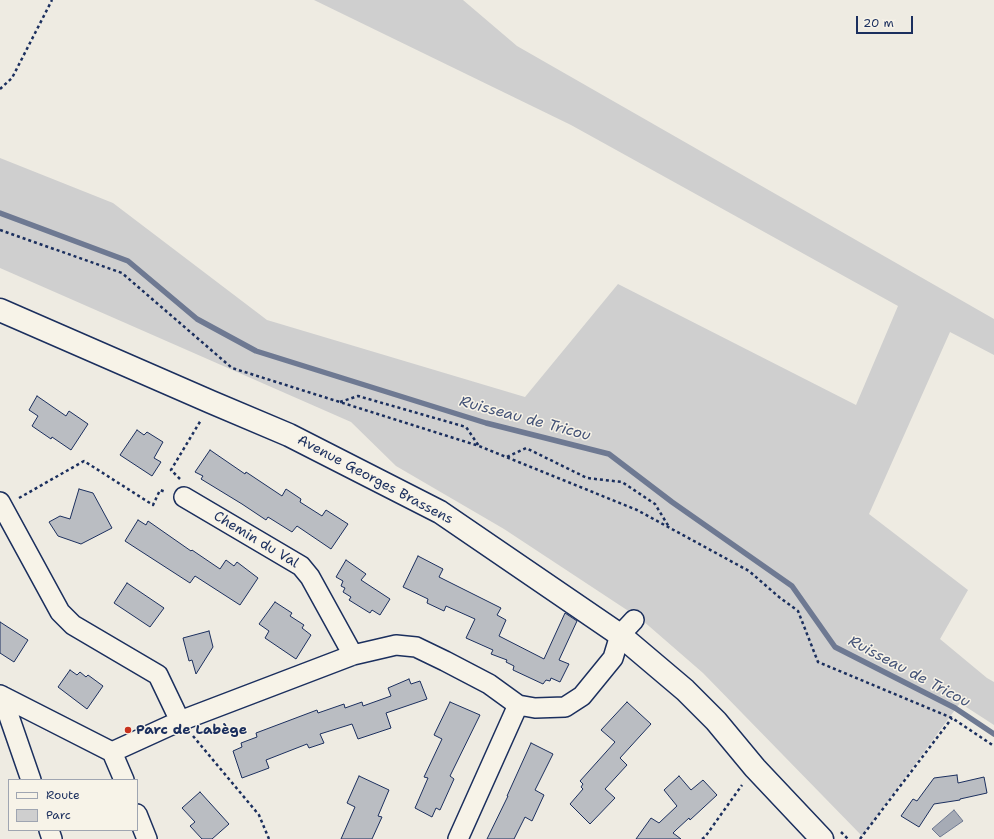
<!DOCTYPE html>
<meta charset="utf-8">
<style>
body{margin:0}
#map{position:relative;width:994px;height:839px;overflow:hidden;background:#eeebe2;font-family:"Shantell Sans",sans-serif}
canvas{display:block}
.legend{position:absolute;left:8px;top:779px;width:130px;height:52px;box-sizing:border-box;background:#f7f3e8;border:1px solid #9fa5b1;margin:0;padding:5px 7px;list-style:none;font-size:12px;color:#1b2f5e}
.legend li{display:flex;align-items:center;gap:8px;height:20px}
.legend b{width:20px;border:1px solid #9fa5b1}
.scale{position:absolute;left:856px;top:16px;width:57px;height:18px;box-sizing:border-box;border:2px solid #1b2f5e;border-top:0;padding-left:5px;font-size:12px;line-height:14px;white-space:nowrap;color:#1b2f5e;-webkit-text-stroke:3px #f7f3e8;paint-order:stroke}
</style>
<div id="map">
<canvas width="994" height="839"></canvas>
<ul class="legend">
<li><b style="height:5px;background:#f7f3e8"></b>Route</li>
<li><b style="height:11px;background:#cfcfcf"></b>Parc</li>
</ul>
<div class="scale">20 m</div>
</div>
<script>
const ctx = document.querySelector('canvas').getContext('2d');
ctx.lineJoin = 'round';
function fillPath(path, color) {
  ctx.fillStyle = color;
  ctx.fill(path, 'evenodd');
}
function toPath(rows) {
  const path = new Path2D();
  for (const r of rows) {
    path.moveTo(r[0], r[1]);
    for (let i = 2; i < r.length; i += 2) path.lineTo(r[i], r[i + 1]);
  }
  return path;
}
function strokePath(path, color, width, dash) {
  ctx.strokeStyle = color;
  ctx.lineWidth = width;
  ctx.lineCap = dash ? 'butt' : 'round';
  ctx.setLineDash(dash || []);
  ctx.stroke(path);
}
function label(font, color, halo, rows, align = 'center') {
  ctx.font = font + ' "Shantell Sans",sans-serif';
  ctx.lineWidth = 3;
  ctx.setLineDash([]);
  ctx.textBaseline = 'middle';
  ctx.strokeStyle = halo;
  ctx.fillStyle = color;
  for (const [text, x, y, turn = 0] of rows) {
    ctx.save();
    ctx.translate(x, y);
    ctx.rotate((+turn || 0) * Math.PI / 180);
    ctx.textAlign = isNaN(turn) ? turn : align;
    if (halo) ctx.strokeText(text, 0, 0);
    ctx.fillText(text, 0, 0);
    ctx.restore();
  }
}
fillPath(toPath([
 [314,0,463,0,517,46,994,319,994,355,950,332,869,514,968,590,940,639,987,678,994,682,994,725,960,703,862,836,703,673,642,620,643,617,637,612,633,614,504,529,396,466,351,422,0,268,0,158,113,203,267,320,525,397,618,284,856,405,898,306,571,125]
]), '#cfcfcf');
const water = toPath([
 [954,810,963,821,940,837,932,829,954,810]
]);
fillPath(water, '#a6abb5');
strokePath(water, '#6e7992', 1);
strokePath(toPath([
 [0,213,128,261,197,319,256,351,486,423,609,454,672,502,792,586,835,647,955,708,994,734]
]), '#6e7992', 5.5);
const building = toPath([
 [37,396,66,416,69,411,88,424,71,450,52,437,51,439,32,426,38,416,29,410,37,396],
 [137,430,144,435,147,432,163,442,154,458,161,462,152,476,120,455,137,430],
 [210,450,245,474,246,472,282,496,286,489,301,499,300,502,322,516,326,510,348,524,331,549,297,526,292,532,268,517,266,520,242,504,201,479,203,476,195,472,210,450],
 [79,489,93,493,112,528,81,544,58,536,49,522,60,516,70,519,79,489],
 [138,520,146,525,148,521,191,551,192,550,220,569,226,560,234,566,237,562,258,578,240,605,195,576,190,583,125,541,138,520],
 [418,556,443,569,439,577,501,608,497,615,506,620,499,636,544,659,565,613,577,621,559,660,569,664,560,682,551,678,550,681,546,680,543,684,513,670,514,666,506,662,507,660,491,654,493,650,466,638,475,619,446,606,444,611,427,603,428,599,403,587,418,556],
 [346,560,366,574,361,580,390,599,380,615,372,610,370,613,349,600,351,597,343,592,345,588,341,586,343,581,336,577,346,560],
 [127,583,164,608,150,627,114,603,127,583],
 [275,602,292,613,290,616,304,625,302,628,311,635,296,659,265,638,269,631,259,624,275,602],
 [0,622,28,640,14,662,0,653,0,622],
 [209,631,213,647,196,674,192,660,189,661,183,638,209,631],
 [70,670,77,675,80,672,86,677,88,675,103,686,87,709,58,687,70,670],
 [409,679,411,684,420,681,427,699,386,713,391,728,358,739,352,724,320,734,324,743,309,748,307,744,266,760,269,768,242,778,233,751,242,747,241,743,257,737,256,733,317,710,318,713,344,704,345,708,362,702,363,706,391,696,388,688,409,679],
 [450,702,480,715,450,776,454,779,440,810,436,808,432,817,415,808,428,778,424,777,442,739,434,735,450,702],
 [627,702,651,724,620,758,627,765,605,789,615,798,590,824,570,804,583,789,581,787,583,784,580,781,615,742,601,730,627,702],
 [531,743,553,754,535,790,544,795,532,821,525,817,514,839,487,839,508,796,507,796,531,743],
 [957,775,958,783,984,777,987,793,960,799,960,800,934,804,919,827,901,816,913,799,917,801,934,778,957,775],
 [359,776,389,790,378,816,382,817,372,839,341,839,355,807,347,803,359,776],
 [679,776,691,790,703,780,717,795,690,820,689,818,676,830,673,833,681,839,636,839,651,818,659,823,677,806,664,790,679,776],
 [200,792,229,824,212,839,202,839,190,826,195,822,182,808,200,792]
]);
fillPath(building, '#babdc2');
strokePath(building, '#1b2f5e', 1);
const street = toPath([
 [184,497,301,566,310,577,353,655],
 [0,502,60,612,73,625,158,675,180,721],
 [0,695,112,752],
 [2,696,31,780],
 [112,752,180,721,353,655,396,645,416,647,445,661,489,684,518,705,535,708,565,707,582,696,613,658,620,635,634,620],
 [112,752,124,780],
 [137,814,147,839],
 [49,830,52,839],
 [458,839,518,705]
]);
const secondary = toPath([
 [0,310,16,317,211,402,289,435,440,512,620,635,685,690,716,721,755,768,822,839]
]);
strokePath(street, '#1b2f5e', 22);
strokePath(secondary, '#1b2f5e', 25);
strokePath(toPath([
 [0,89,12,78,52,0],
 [0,230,122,273,232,368,479,446,637,510,749,571,779,597,798,611,818,662,952,718,994,746],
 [340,402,358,396,466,427,479,446],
 [507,457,526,448,587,478,622,482,655,504,669,527],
 [180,479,171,470,201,420],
 [19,498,84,461,153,505,160,490,166,492],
 [193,736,259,815,269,839],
 [841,832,848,839],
 [702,839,705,837,742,785],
 [860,839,952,718]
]), '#1b2f5e', 2.5, [3, 3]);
strokePath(street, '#f7f3e8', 19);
strokePath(secondary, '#f7f3e8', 22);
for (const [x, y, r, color] of [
 [128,730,4,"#c8321e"]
]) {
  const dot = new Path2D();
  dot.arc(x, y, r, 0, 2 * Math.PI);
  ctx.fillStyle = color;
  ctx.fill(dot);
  strokePath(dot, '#f7f3e8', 1.5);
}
label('14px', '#1b2f5e', '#f7f3e8', [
 ["Avenue Georges Brassens",375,480,28],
 ["Chemin du Val",256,540,31]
]);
label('bold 14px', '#1b2f5e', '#f7f3e8', [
 ["Parc de Labège",136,730]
], 'left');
label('italic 15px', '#455478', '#f7f3e8', [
 ["Ruisseau de Tricou",525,419,15],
 ["Ruisseau de Tricou",909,672,28]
]);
</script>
